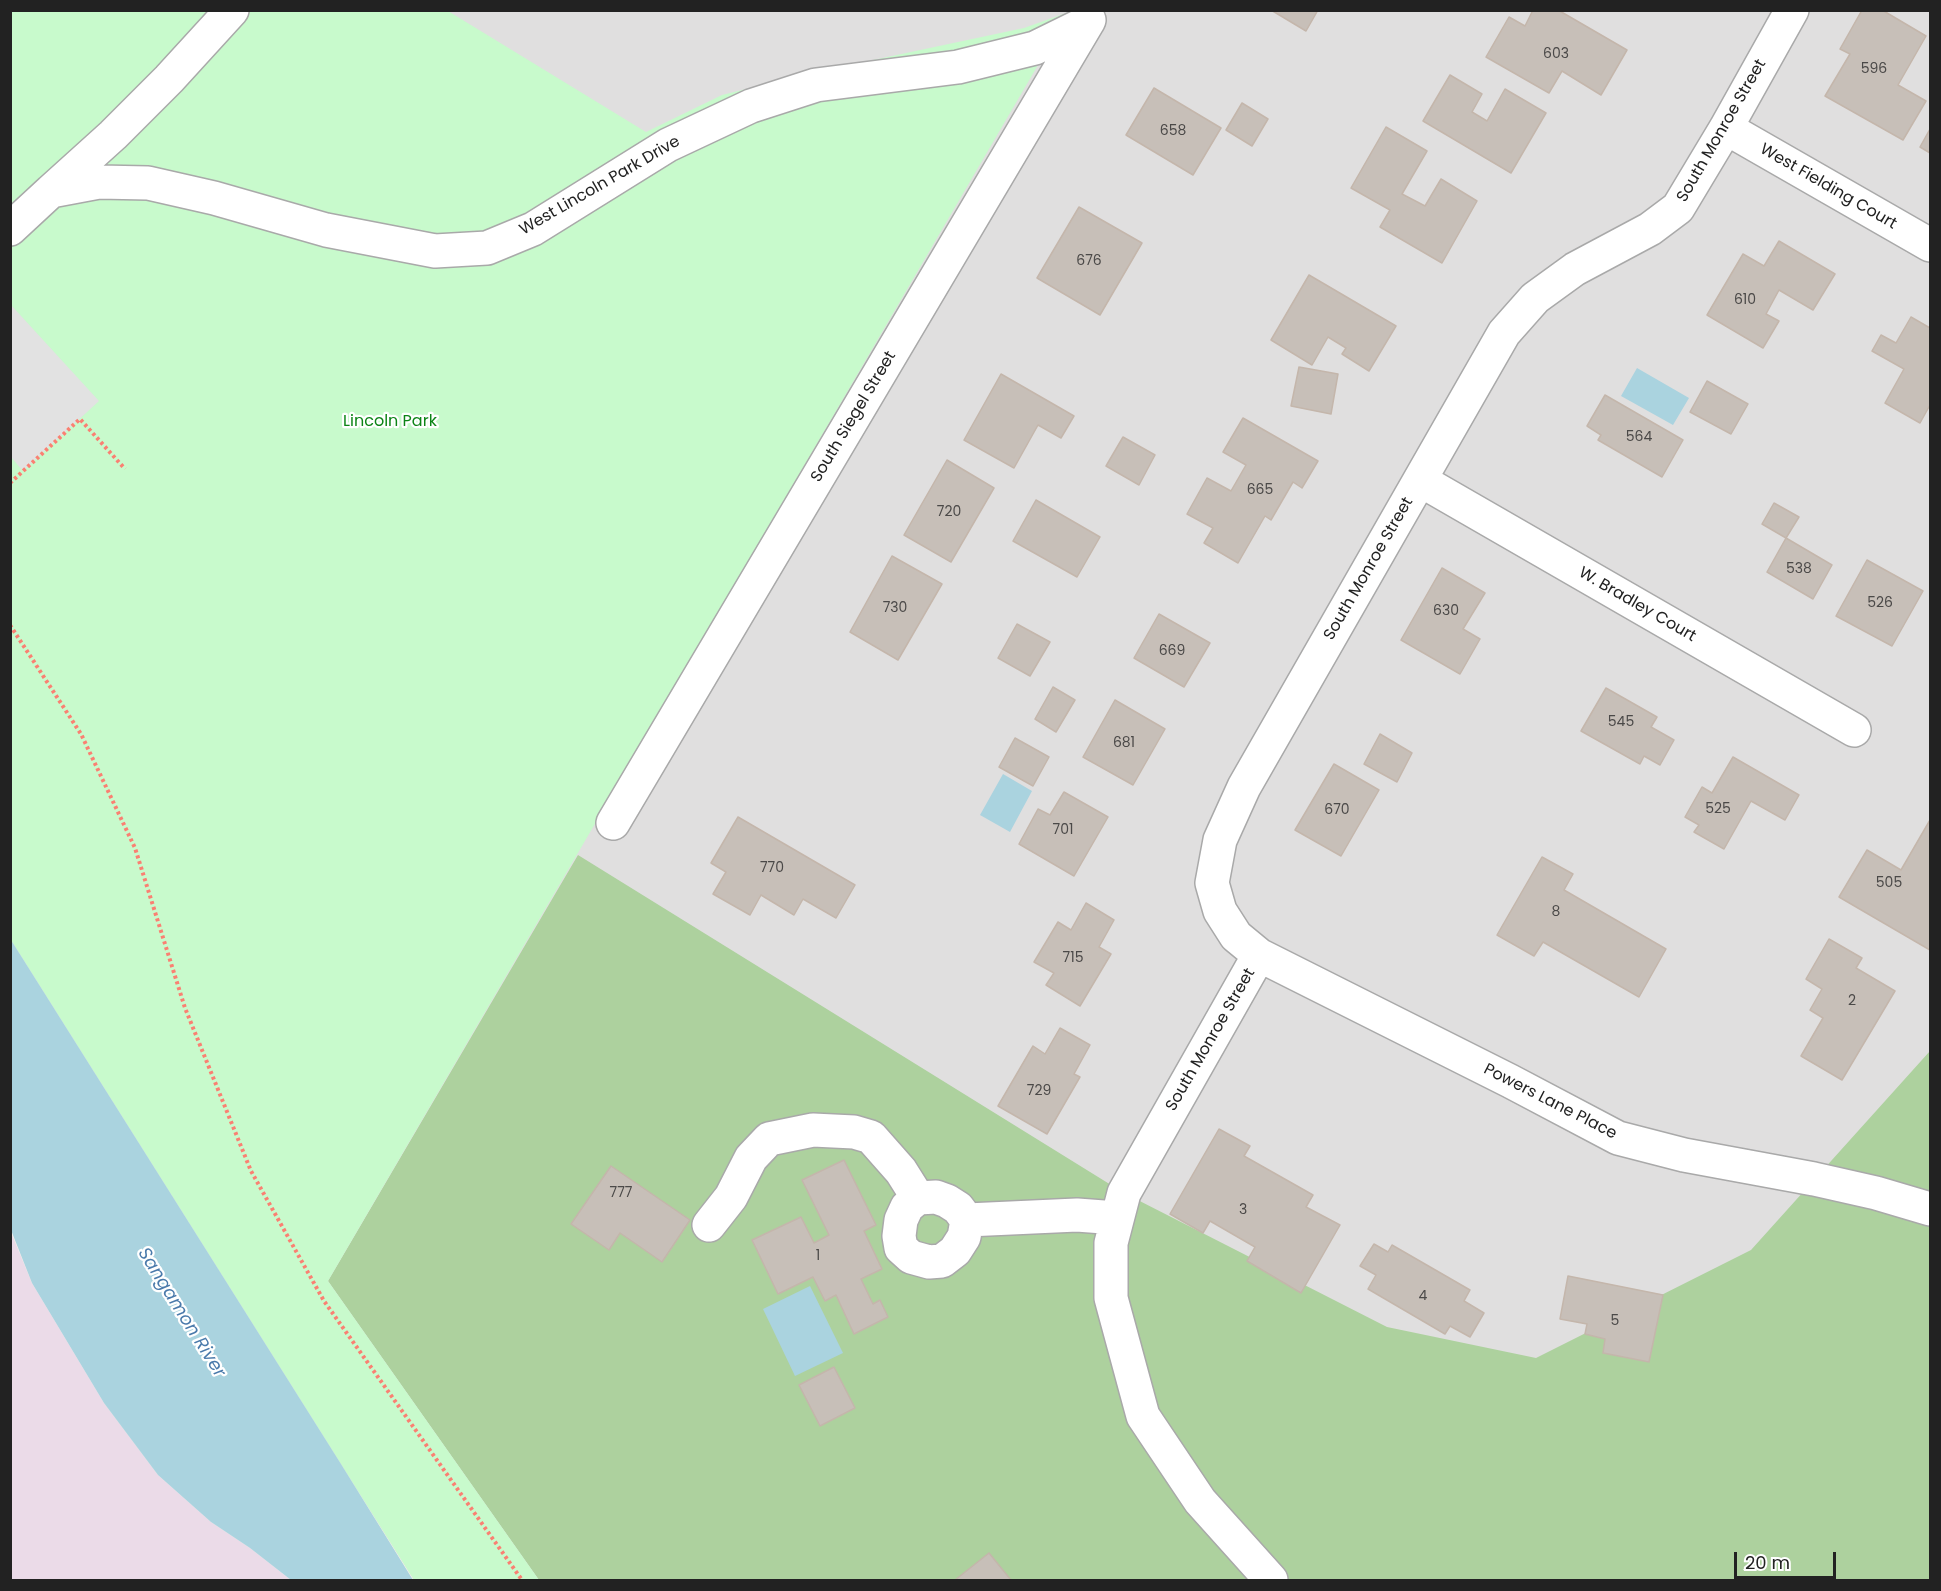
<!DOCTYPE html>
<style>
body{margin:0}
#map{position:relative;width:1941px;height:1591px;overflow:hidden;background:#f2efe9;font-family:Poppins,sans-serif}
canvas{display:block}
.frame{position:absolute;inset:0;border:12px solid #222;pointer-events:none}
.scale{position:absolute;left:1734px;top:1552px;width:102px;height:27px;box-sizing:border-box;border:3px solid #222;border-top:0;padding-left:8px;font-size:18px;line-height:21px;white-space:nowrap;color:#222;-webkit-text-stroke:4px #fff;paint-order:stroke}
</style>
<div id="map">
<canvas width="1941" height="1591"></canvas>
<div class="frame"></div>
<div class="scale">20 m</div>
</div>
<script>
const ctx = document.querySelector('canvas').getContext('2d');
ctx.lineJoin = 'round';
function fillPath(path, color) {
  ctx.fillStyle = color;
  ctx.fill(path, 'evenodd');
}
function toPath(rows) {
  const path = new Path2D();
  for (const r of rows) {
    path.moveTo(r[0], r[1]);
    for (let i = 2; i < r.length; i += 2) path.lineTo(r[i], r[i + 1]);
  }
  return path;
}
function strokePath(path, color, width, dash) {
  ctx.strokeStyle = color;
  ctx.lineWidth = width;
  ctx.lineCap = dash ? 'butt' : 'round';
  ctx.setLineDash(dash || []);
  ctx.stroke(path);
}
function label(font, color, halo, rows, align = 'center') {
  ctx.font = font + ' Poppins,sans-serif';
  ctx.lineWidth = 4.5;
  ctx.setLineDash([]);
  ctx.textBaseline = 'middle';
  ctx.strokeStyle = halo;
  ctx.fillStyle = color;
  for (const [text, x, y, turn = 0] of rows) {
    ctx.save();
    ctx.translate(x, y);
    ctx.rotate((+turn || 0) * Math.PI / 180);
    ctx.textAlign = isNaN(turn) ? turn : align;
    if (halo) ctx.strokeText(text, 0, 0);
    ctx.fillText(text, 0, 0);
    ctx.restore();
  }
}
fillPath(toPath([
 [11,11,1930,11,1930,1580,414,1580,11,940]
]), '#e0dfdf');
fillPath(toPath([
 [10,1230,32,1283,104,1403,158,1475,211,1522,250,1548,291,1580,11,1580]
]), '#ebdbe8');
fillPath(toPath([
 [578,855,1124,1193,1387,1327,1536,1358,1751,1250,1930,1051,1930,1580,539,1580,328,1281]
]), '#add19e');
fillPath(toPath([
 [11,11,448,11,646,132,722,95,807,74,1024,28,1069,12,328,1281,539,1580,414,1580,11,940]
]), '#c8facc');
fillPath(toPath([
 [11,305,99,401,23,471,11,457]
]), '#e2e2e2');
fillPath(toPath([
 [1637,368,1689,398,1673,425,1621,396],
 [1003,774,1032,791,1010,832,980,815],
 [11,940,341,1464,413,1580,291,1580,250,1548,211,1522,158,1475,104,1403,32,1283,11,1230],
 [810,1286,843,1353,795,1376,763,1309]
]), '#aad3df');
const building = toPath([
 [1271,10,1318,10,1306,31,1271,10],
 [1533,10,1558,10,1627,50,1601,95,1562,71,1549,93,1486,57,1509,17,1525,26,1533,10],
 [1862,10,1882,10,1926,36,1898,85,1926,101,1903,140,1825,96,1850,54,1840,49,1862,10],
 [1450,75,1482,94,1472,112,1487,121,1505,89,1546,113,1511,173,1423,121,1450,75],
 [1154,88,1221,128,1193,175,1126,135,1154,88],
 [1242,103,1268,119,1252,146,1226,130,1242,103],
 [1386,127,1427,151,1402,194,1425,206,1441,179,1477,201,1442,263,1380,227,1390,210,1351,188,1386,127],
 [1930,129,1930,153,1920,147,1930,129],
 [1079,207,1142,243,1100,315,1037,278,1079,207],
 [1779,241,1835,274,1813,310,1779,290,1766,314,1779,321,1763,348,1707,315,1743,254,1764,266,1779,241],
 [1309,275,1396,326,1369,371,1342,354,1346,348,1328,337,1312,365,1271,340,1309,275],
 [1911,317,1930,328,1930,405,1920,423,1885,403,1904,369,1872,351,1881,335,1896,343,1911,317],
 [1299,367,1338,374,1331,414,1291,406,1299,367],
 [1001,374,1074,416,1061,438,1038,425,1014,468,964,440,1001,374],
 [1707,381,1748,404,1731,434,1690,412,1707,381],
 [1605,395,1683,440,1662,477,1598,440,1601,435,1587,426,1605,395],
 [1243,418,1318,461,1302,488,1293,482,1271,520,1265,516,1238,563,1204,543,1213,528,1187,514,1207,478,1231,491,1246,465,1223,452,1243,418],
 [1123,437,1155,455,1139,485,1106,466,1123,437],
 [947,460,994,488,951,562,904,535,947,460],
 [1036,500,1100,537,1077,577,1013,541,1036,500],
 [1774,503,1799,517,1786,538,1762,524,1774,503],
 [1786,538,1832,565,1813,599,1767,572,1786,538],
 [892,556,942,584,898,660,850,632,892,556],
 [1867,560,1923,591,1892,646,1836,616,1867,560],
 [1442,568,1485,593,1463,629,1480,639,1460,674,1401,640,1442,568],
 [1159,614,1210,643,1184,687,1134,658,1159,614],
 [1017,624,1050,642,1030,676,998,658,1017,624],
 [1053,687,1075,700,1056,732,1035,719,1053,687],
 [1606,688,1657,717,1651,727,1674,740,1660,765,1644,756,1640,764,1581,731,1606,688],
 [1115,700,1165,729,1133,785,1083,757,1115,700],
 [1380,734,1412,753,1397,782,1364,764,1380,734],
 [1015,738,1049,757,1033,786,999,767,1015,738],
 [1733,757,1799,795,1785,820,1751,801,1724,849,1694,832,1699,825,1685,817,1702,787,1712,793,1733,757],
 [1334,764,1379,790,1341,856,1295,830,1334,764],
 [1064,792,1108,817,1074,876,1019,844,1038,809,1050,815,1064,792],
 [738,817,855,885,836,918,803,899,794,915,761,895,750,915,713,894,726,872,711,863,738,817],
 [1930,820,1930,950,1839,897,1867,850,1901,870,1930,820],
 [1542,857,1573,874,1564,890,1666,949,1639,997,1543,942,1534,956,1497,935,1542,857],
 [1086,903,1114,920,1099,947,1111,954,1080,1006,1046,985,1054,973,1034,962,1058,922,1071,930,1086,903],
 [1829,939,1862,958,1856,968,1895,991,1842,1080,1801,1056,1823,1018,1810,1010,1822,989,1806,979,1829,939],
 [1060,1028,1090,1045,1074,1074,1080,1077,1047,1134,998,1106,1033,1046,1045,1054,1060,1028],
 [1219,1129,1250,1146,1244,1156,1313,1195,1306,1207,1340,1225,1301,1293,1247,1261,1255,1247,1210,1221,1203,1233,1170,1214,1219,1129],
 [844,1160,876,1225,864,1231,882,1269,861,1279,873,1304,880,1300,888,1317,854,1334,836,1295,825,1301,813,1277,778,1294,752,1240,801,1217,814,1243,829,1235,802,1180,844,1160],
 [611,1166,690,1220,662,1262,620,1233,609,1250,571,1224,611,1166],
 [1374,1244,1388,1252,1392,1245,1470,1290,1464,1301,1484,1313,1470,1337,1450,1326,1445,1334,1368,1289,1376,1275,1360,1266,1374,1244],
 [1568,1276,1663,1295,1649,1362,1603,1353,1605,1339,1585,1334,1587,1324,1560,1319,1568,1276],
 [834,1367,855,1408,820,1426,799,1385,834,1367],
 [989,1553,1011,1580,955,1580,989,1553]
]);
fillPath(building, '#c7bfb8');
strokePath(building, '#c4b6ab', 1.5);
const minor = toPath([
 [1792,10,1726,128,1678,208,1650,229,1575,269,1535,298,1504,333,1244,787,1220,840,1212,883,1220,911,1236,936,1259,955,1510,1081,1618,1138,1684,1155,1814,1179,1876,1193,1930,1209],
 [1726,128,1930,245],
 [51,191,113,135,169,79,232,10],
 [10,229,51,191,99,182,148,183,214,198,326,230,435,251,487,248,533,229,668,145,751,106,816,85,958,67,1035,48,1088,22],
 [1420,480,1854,730],
 [613,823,1089,20],
 [1259,955,1124,1193,1111,1243,1111,1298,1143,1416,1200,1501,1271,1580],
 [967,1220,958,1208,947,1201,936,1197,918,1198,907,1207,901,1220,899,1236,901,1248,911,1257,929,1262,942,1261,955,1251,964,1237,967,1220,1077,1215,1117,1218],
 [709,1225,731,1197,751,1158,769,1139,813,1130,854,1132,871,1137,901,1171,918,1198]
]);
strokePath(minor, '#a9a9a9', 36);
strokePath(toPath([
 [10,483,80,419,125,469],
 [10,625,81,734,135,848,185,1008,251,1171,324,1301,522,1580]
]), '#fa8072', 4, [3, 3]);
strokePath(minor, '#fff', 33);
label('14px', '#4b4948', null, [
 ["603",1556,54],
 ["596",1874,69],
 ["658",1173,131],
 ["676",1089,261],
 ["610",1745,300],
 ["564",1639,437],
 ["665",1260,490],
 ["720",949,512],
 ["538",1799,569],
 ["526",1880,603],
 ["730",895,608],
 ["630",1446,611],
 ["669",1172,651],
 ["545",1621,722],
 ["681",1124,743],
 ["525",1718,809],
 ["670",1337,810],
 ["701",1063,830],
 ["770",772,868],
 ["505",1889,883],
 ["8",1556,912],
 ["715",1073,958],
 ["2",1852,1001],
 ["729",1039,1091],
 ["777",621,1193],
 ["3",1243,1210],
 ["1",818,1256],
 ["4",1423,1296],
 ["5",1615,1321]
]);
label('16px', '#222', '#fff', [
 ["South Monroe Street",1722,131,-60],
 ["West Lincoln Park Drive",600,186,-30],
 ["West Fielding Court",1828,187,30],
 ["South Siegel Street",854,417,-59],
 ["South Monroe Street",1369,569,-60],
 ["W. Bradley Court",1637,605,30],
 ["South Monroe Street",1211,1040,-60],
 ["Powers Lane Place",1550,1102,27]
]);
label('16px', '#0c8416', '#fff', [
 ["Lincoln Park",390,422]
]);
label('italic 18px', '#4a7aab', '#fff', [
 ["Sangamon River",181,1313,58]
]);
</script>
